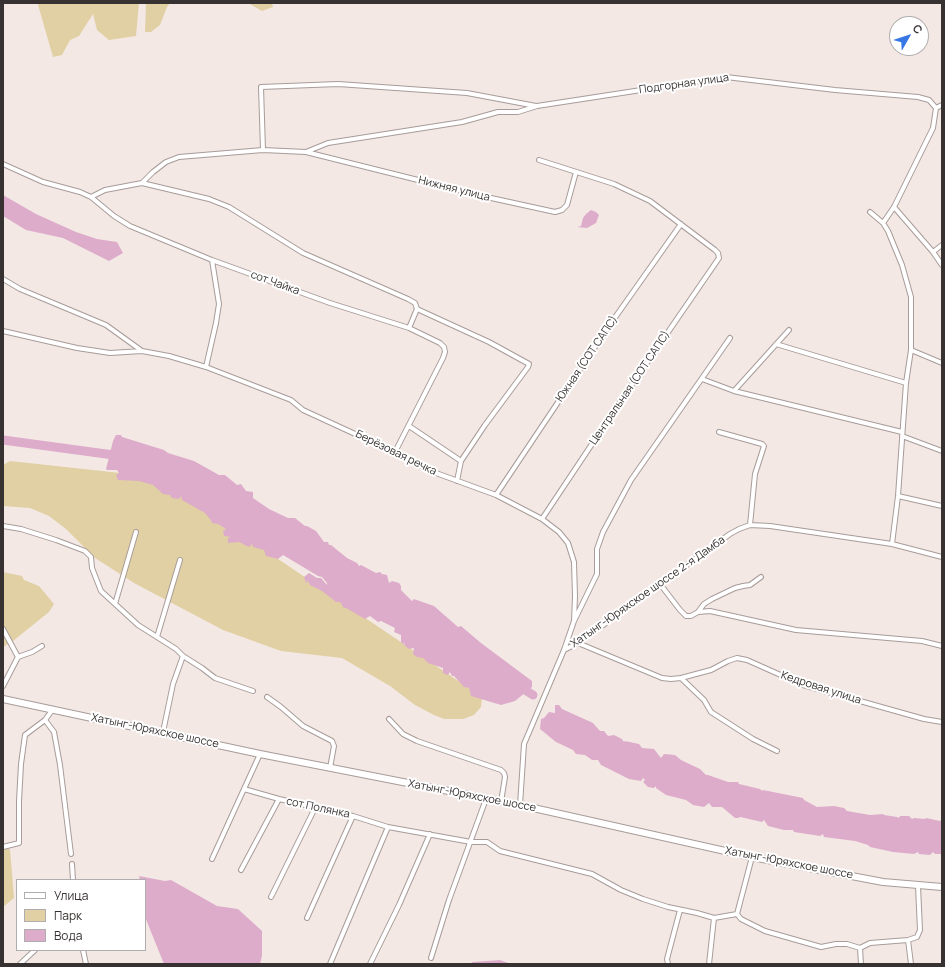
<!DOCTYPE html>
<meta charset="utf-8">
<style>
body{margin:0}
#map{position:relative;width:945px;height:967px;overflow:hidden;background:#f4e8e5;font-family:Manrope,sans-serif}
canvas{display:block}
.frame{position:absolute;inset:0;border:4px solid #373231;pointer-events:none}
.legend{position:absolute;left:16px;top:879px;width:130px;height:72px;box-sizing:border-box;background:#fff;border:1px solid #afadad;margin:0;padding:5px 7px;list-style:none;font-size:12px;color:#373231}
.legend li{display:flex;align-items:center;gap:8px;height:20px}
.legend b{width:20px;border:1px solid #afadad}
.north{position:absolute;left:889px;top:16px;width:40px;height:40px;box-sizing:border-box;background:#fff;border:1px solid #afadad;border-radius:50%;rotate:51deg;font-size:11px;font-weight:700;line-height:16px;text-align:center;color:#373231}
.north::after{content:'';display:block;margin:auto;width:14px;height:18px;background:#3777e5;clip-path:polygon(50% 0,100% 100%,50% 72%,0 100%)}
</style>
<div id="map">
<canvas width="945" height="967"></canvas>
<div class="frame"></div>
<ul class="legend">
<li><b style="height:5px;background:#fff"></b>Улица</li>
<li><b style="height:11px;background:#e1d0a3"></b>Парк</li>
<li><b style="height:11px;background:#ddacca"></b>Вода</li>
</ul>
<div class="north">С</div>
</div>
<script>
const ctx = document.querySelector('canvas').getContext('2d');
ctx.lineJoin = 'round';
function fillPath(path, color) {
  ctx.fillStyle = color;
  ctx.fill(path, 'evenodd');
}
function toPath(rows) {
  const path = new Path2D();
  for (const r of rows) {
    path.moveTo(r[0], r[1]);
    for (let i = 2; i < r.length; i += 2) path.lineTo(r[i], r[i + 1]);
  }
  return path;
}
function strokePath(path, color, width, dash) {
  ctx.strokeStyle = color;
  ctx.lineWidth = width;
  ctx.lineCap = dash ? 'butt' : 'round';
  ctx.setLineDash(dash || []);
  ctx.stroke(path);
}
function label(font, color, halo, rows, align = 'center') {
  ctx.font = font + ' Manrope,sans-serif';
  ctx.lineWidth = 4;
  ctx.setLineDash([]);
  ctx.textBaseline = 'middle';
  ctx.strokeStyle = halo;
  ctx.fillStyle = color;
  for (const [text, x, y, turn = 0] of rows) {
    ctx.save();
    ctx.translate(x, y);
    ctx.rotate((+turn || 0) * Math.PI / 180);
    ctx.textAlign = isNaN(turn) ? turn : align;
    if (halo) ctx.strokeText(text, 0, 0);
    ctx.fillText(text, 0, 0);
    ctx.restore();
  }
}
fillPath(toPath([
 [39,3,139,3,136,36,109,40,97,30,93,14,79,36,70,40,62,55,53,57,38,5],
 [146,3,170,3,167,7,160,25,151,32,145,32],
 [248,3,272,3,273,7,262,11],
 [10,461,157,477,482,697,481,707,474,715,463,719,444,719,434,715,415,705,390,686,342,658,281,651,223,630,134,583,95,558,66,529,49,516,30,508,3,506,3,465],
 [3,572,22,576,24,580,39,586,54,604,49,612,13,641,3,647],
 [3,849,10,849,14,898,3,907]
]), '#e1d0a3');
fillPath(toPath([
 [3,195,36,214,76,232,97,239,117,242,123,253,109,261,63,238,26,230,3,216],
 [591,210,596,212,599,215,596,223,587,228,577,227,581,226,583,218,586,214],
 [116,435,121,435,122,437,164,450,168,453,194,461,219,475,225,475,237,485,241,484,246,491,253,492,253,498,269,509,288,518,295,518,305,526,307,526,316,531,324,542,328,542,329,545,331,545,347,558,357,563,359,566,361,565,376,573,380,572,382,574,387,575,389,583,392,581,399,583,401,586,401,590,412,601,414,599,434,606,458,627,461,626,481,643,532,681,532,687,515,701,501,705,471,696,469,688,464,687,454,676,452,676,450,672,448,675,443,673,443,668,428,663,423,658,417,657,413,654,414,648,409,649,404,645,405,643,403,644,401,642,401,635,394,632,395,628,381,621,378,622,370,616,365,619,346,608,344,608,340,602,336,602,322,591,310,585,308,581,306,583,304,577,309,573,317,578,321,578,327,585,327,583,322,577,318,576,283,555,278,559,266,556,264,550,253,547,252,544,249,547,239,542,228,543,228,538,231,537,224,536,223,531,226,529,218,524,212,523,210,519,205,513,182,500,181,496,179,499,172,498,170,495,163,494,153,485,139,481,118,480,116,475,119,473,117,470,107,470,106,469,113,441],
 [555,705,559,705,562,709,593,723,600,731,604,731,608,736,614,735,622,739,624,742,625,741,639,744,642,748,654,749,661,758,664,754,675,755,681,760,700,769,706,775,708,775,728,782,738,782,739,784,760,789,762,791,763,790,803,798,804,800,817,807,834,806,844,808,847,811,870,815,883,814,884,815,897,817,899,818,900,816,909,816,912,819,914,818,925,819,926,818,940,821,942,819,942,854,935,854,933,852,930,855,919,854,918,852,914,854,893,852,870,847,868,845,855,841,824,837,823,834,820,836,794,832,793,830,784,830,768,826,764,820,762,822,740,817,738,818,735,818,722,807,712,807,709,803,704,807,693,805,686,800,666,795,656,788,656,786,654,788,648,787,643,782,645,780,643,778,641,781,629,779,601,765,598,760,592,760,585,755,576,754,573,750,556,742,540,729,541,719,544,718,549,712,555,713],
 [139,876,165,881,171,880,217,906,238,909,262,931,262,956,260,964,164,964,145,917,145,880,140,880],
 [500,960,511,964,469,964,473,962]
]), '#ddacca');
strokePath(toPath([
 [3,440,121,456],
 [517,685,533,695]
]), '#ddacca', 9);
const minor = toPath([
 [936,108,942,105],
 [263,150,261,87,338,84,467,93,536,106],
 [306,152,328,143,462,122,498,112,518,112,537,106,726,77,835,90,918,97,929,100,936,108,933,128,894,207,883,223],
 [539,160,614,184,650,201,715,250,718,253,719,258,622,399,542,519],
 [3,164,43,182,80,192,91,197,114,216,130,226,212,260,330,303,409,328,440,343,444,347,445,352,443,358,395,452],
 [142,183,209,199,229,207,303,253,408,299,415,303,417,309,489,342,529,364,528,367,485,425,461,461,457,481],
 [91,197,105,190,142,183,153,172,166,162,179,157,263,150,306,152,482,196,555,212,562,210,567,205,576,172],
 [894,207,933,252,942,265],
 [870,212,883,223,888,231,902,265,911,297,911,350,906,383,898,496,892,544],
 [933,252,942,245],
 [3,279,20,289,106,325,142,351],
 [409,328,417,309],
 [3,331,77,348,110,353,142,351,169,356,206,367,291,400,303,410,403,456,436,473,496,495,542,519,559,532,568,543,574,562,575,596,574,621],
 [776,344,906,383],
 [911,350,942,363],
 [206,367,216,323,219,304,212,260],
 [702,379,734,391,902,432],
 [734,391,789,330],
 [409,426,461,461],
 [719,432,762,444,764,446,755,474,750,525],
 [902,436,942,451],
 [496,495,609,326,681,224],
 [898,496,942,506],
 [3,526,21,529,56,540,85,551,91,557,92,568,101,591,138,625,176,649,183,656,173,684,163,732],
 [660,584,680,610,686,616,691,616,698,612,710,611,796,630,922,641,942,646],
 [115,604,136,532],
 [698,612,704,604,712,599,735,588,743,586,750,585,761,577],
 [3,629,18,657,3,686],
 [157,637,180,560],
 [578,643,662,678,671,679,681,678,704,700,711,712,753,739,777,751],
 [564,650,574,621,597,574,597,549,603,532,631,480,730,338],
 [183,656,202,668,215,678,253,691],
 [18,657,32,652,42,646],
 [681,678,711,670,728,661,737,658,747,660,803,685,924,719,942,722],
 [267,697,281,707,303,726,332,741,334,746,330,768],
 [389,719,403,734,417,741,501,770,504,773,505,777,501,802],
 [45,720,54,732,60,765,71,854],
 [260,754,244,789,279,799,353,816,388,827,471,842,487,842,500,851,592,874,621,890,643,899,668,907,697,913,714,918,737,914,752,857],
 [520,805,524,744,564,650,578,643,730,534,739,529,750,525,770,526,892,544,942,557],
 [3,847,19,843,19,801,21,764,25,735,45,720,53,709],
 [212,859,244,789],
 [72,864,73,880],
 [241,870,279,799],
 [271,897,315,808],
 [737,914,741,919,765,931,821,947,836,944,847,944,860,948],
 [307,918,353,816],
 [908,940,911,964],
 [860,948,870,943,908,940,917,937,920,930,918,886],
 [860,948,861,964],
 [83,950,86,964],
 [431,958,449,900,486,799],
 [20,964,35,950],
 [330,964,388,827],
 [370,964,399,905,430,834],
 [668,964,667,959,680,910],
 [709,964,714,918]
]);
const secondary = toPath([
 [3,699,260,754,520,805,752,857,883,882,942,887]
]);
strokePath(minor, '#a79c99', 6);
strokePath(secondary, '#a79c99', 8);
strokePath(minor, '#fff', 4);
strokePath(secondary, '#fff', 6);
label('11px', '#373231', '#fff', [
 ["Подгорная улица",684,84,-8],
 ["Нижняя улица",454,189,14],
 ["сот Чайка",275,283,20],
 ["Южная (СОТ САПС)",587,359,-56],
 ["Центральная (СОТ САПС)",630,388,-56],
 ["Берёзовая речка",396,453,26],
 ["Хатынг-Юряхское шоссе 2-я Дамба",648,592,-35],
 ["Кедровая улица",821,688,18],
 ["Хатынг-Юряхское шоссе",155,731,12],
 ["Хатынг-Юряхское шоссе",472,796,11],
 ["сот Полянка",318,808,12],
 ["Хатынг-Юряхское шоссе",789,863,11]
]);
</script>
